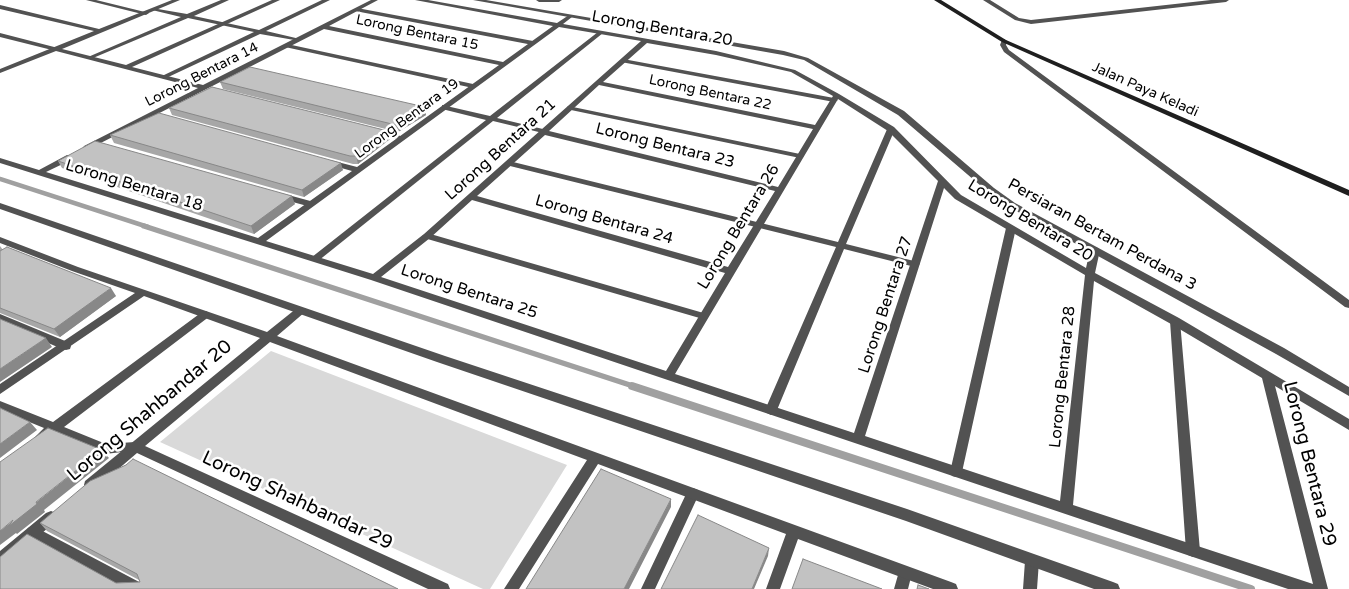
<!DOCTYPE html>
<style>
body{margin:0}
canvas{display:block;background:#fff}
</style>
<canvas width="1349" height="589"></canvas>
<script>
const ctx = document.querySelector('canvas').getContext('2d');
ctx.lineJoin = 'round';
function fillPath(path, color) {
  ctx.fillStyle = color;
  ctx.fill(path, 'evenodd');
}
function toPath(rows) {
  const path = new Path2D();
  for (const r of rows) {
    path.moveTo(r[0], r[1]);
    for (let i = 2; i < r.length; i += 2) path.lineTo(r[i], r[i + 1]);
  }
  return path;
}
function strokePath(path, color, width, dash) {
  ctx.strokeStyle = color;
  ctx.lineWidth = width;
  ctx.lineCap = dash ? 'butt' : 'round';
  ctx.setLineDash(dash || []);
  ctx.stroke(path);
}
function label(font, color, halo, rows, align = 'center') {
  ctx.font = font + ' "Varela Round",sans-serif';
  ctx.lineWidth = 5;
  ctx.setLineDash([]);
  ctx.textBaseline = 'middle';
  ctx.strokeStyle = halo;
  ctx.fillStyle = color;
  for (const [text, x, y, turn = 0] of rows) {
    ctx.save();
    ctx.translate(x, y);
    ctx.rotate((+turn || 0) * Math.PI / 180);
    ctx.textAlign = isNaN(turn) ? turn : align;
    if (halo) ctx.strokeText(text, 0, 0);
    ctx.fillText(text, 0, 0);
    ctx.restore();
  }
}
fillPath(toPath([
 [271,351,567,465,490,589,483,589,160,442]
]), '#d9d9d9');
strokePath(toPath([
 [0,179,148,227]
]), '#a0a0a0', 4.5);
strokePath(toPath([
 [144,226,636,387]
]), '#a0a0a0', 5.5);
strokePath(toPath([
 [632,386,1251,589]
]), '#a0a0a0', 8);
fillPath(toPath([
 [86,0,96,0,149,13,146,15,86,0],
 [221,0,229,0,194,16,259,30,322,0,330,0,266,31,300,39,300,41,260,34,164,79,161,77,162,76,254,32,188,18,93,58,88,57,181,17,152,10,152,8,187,14,221,0],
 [983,0,990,0,1019,18,1031,20,1211,0,1229,0,1226,2,1031,24,1015,20,983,0],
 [357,8,533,41,536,43,533,45,355,11,354,10,357,8],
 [598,32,603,33,497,118,547,130,547,134,493,121,318,261,312,261,310,259,312,257,486,120,442,109,442,105,490,116,598,32],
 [0,33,58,48,59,49,56,51,0,37,0,33],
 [1004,39,1007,41,1006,45,1009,50,1349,300,1349,308,1345,307,1004,52,1000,45,1002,40,1004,39],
 [287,44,473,84,476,86,473,88,285,47,284,46,287,44],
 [623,59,834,98,838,100,834,102,621,62,621,60,623,59],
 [568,106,800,154,804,156,800,158,571,110,567,108,568,106],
 [888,127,891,127,895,129,846,244,918,262,920,264,915,267,844,249,777,410,775,413,771,415,767,413,765,410,836,247,506,165,505,163,509,161,838,242,888,127],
 [374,129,380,129,406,138,402,140,399,140,374,133,374,129],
 [281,193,314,202,315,204,311,207,278,198,277,196,281,193],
 [1011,225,1016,228,962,472,960,476,956,477,952,476,950,472,1006,228,1011,225],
 [427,233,707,314,708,316,703,319,424,238,422,236,427,233],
 [206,311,211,314,210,316,64,427,106,444,135,442,139,444,141,447,139,450,105,454,55,433,41,442,37,440,35,437,44,428,0,410,0,401,53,422,202,312,206,311],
 [0,314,70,343,71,346,70,349,66,350,62,349,0,322,0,314],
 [1175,317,1180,321,1200,551,1198,555,1193,557,1188,555,1186,551,1170,321,1175,317],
 [693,488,698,490,699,494,655,589,641,589,688,490,693,488],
 [33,526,143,584,145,589,124,589,28,536,26,532,28,528,33,526],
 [905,566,910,568,912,573,908,589,894,589,900,568,905,566]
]), '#525252');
fillPath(toPath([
 [172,0,180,0,62,49,126,65,272,0,280,0,132,67,203,85,371,0,378,0,329,26,503,62,553,26,415,0,428,0,557,23,569,15,572,17,563,24,716,51,795,70,839,94,894,127,961,195,1086,268,1090,250,1095,247,1098,248,1100,250,1095,273,1179,318,1349,419,1349,430,1275,386,1328,589,1288,589,371,280,0,163,0,158,39,170,67,155,73,155,73,159,46,172,258,238,352,171,327,164,327,160,330,160,357,167,499,65,324,29,87,150,83,148,84,146,198,88,56,51,0,73,0,69,94,31,0,9,0,5,99,29,172,0],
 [559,27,641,41,424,234,373,274,266,241,559,27],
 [647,43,716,55,791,72,833,96,815,125,603,82,647,43],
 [599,85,813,129,778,187,549,131,599,85],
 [838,99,888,131,938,181,854,433,675,374,838,99],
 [545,135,775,191,728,267,477,196,545,135],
 [944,188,955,199,1085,275,1060,501,865,436,944,188],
 [472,200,725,273,666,371,381,277,430,238,472,200],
 [1094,281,1171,324,1262,378,1313,584,1073,505,1094,281],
 [536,0,562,0,559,2,539,2,536,0],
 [0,237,78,267,267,332,297,308,305,308,306,310,305,312,277,336,951,582,956,584,958,589,933,589,798,539,780,589,766,589,786,534,598,464,519,589,504,589,587,460,270,342,145,446,448,584,450,589,428,589,137,453,95,489,90,490,85,489,84,485,85,481,260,338,144,296,0,394,0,384,135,293,72,271,0,243,0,237],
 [51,511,56,513,58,517,56,521,5,565,0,566,0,551,46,513,51,511],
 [1032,555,1037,556,1039,561,1037,589,1023,589,1025,561,1027,556,1032,555]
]), '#525252');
fillPath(toPath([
 [473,0,486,0,784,51,808,58,904,111,994,188,1015,203,1284,348,1349,387,1349,396,1276,354,1009,207,988,192,898,115,804,60,783,55,473,0],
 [0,203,445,356,907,509,1113,582,1118,584,1120,589,1094,589,906,521,437,362,0,209,0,203]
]), '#525252');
fillPath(toPath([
 [934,0,941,0,1006,40,1349,190,1349,196,1002,42,934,0]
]), '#1f1f1f');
fillPath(toPath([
 [220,82,426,115,398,132,223,89],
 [169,108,390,139,358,164,353,164,172,115],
 [110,135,343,170,304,197,114,143],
 [58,161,295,204,254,234,62,168],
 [0,246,3,250,116,296,60,337,0,313],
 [40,523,398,589,116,583,140,582,139,580,47,531]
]), '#a7a7a7');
fillPath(toPath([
 [425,107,426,115,398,132,396,125],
 [388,131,390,139,358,164,356,156],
 [341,163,343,170,304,197,302,190],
 [292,196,295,204,254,234,251,226],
 [111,288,116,296,60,337,54,329],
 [46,338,52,347,0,382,0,369],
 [30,422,37,430,0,458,0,444],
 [102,450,109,458,44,510,45,512,17,534,16,533,0,545,0,531],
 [671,499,671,507,629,589,624,589],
 [769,548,768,556,754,589,752,589]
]), '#888');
const building = toPath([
 [250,67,425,107,396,125,220,82,250,67],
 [212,87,388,131,356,156,350,156,169,108,212,87],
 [159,113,341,163,302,190,110,135,159,113],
 [95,141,292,196,251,226,58,161,95,141],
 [7,247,111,288,54,329,0,308,0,251,7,247],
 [0,319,46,338,0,369,0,319],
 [0,408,30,422,0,444,0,408],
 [48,428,102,450,36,502,37,504,9,526,13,520,0,531,0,462,48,428],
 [133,459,398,589,0,589,0,557,27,534,116,583,140,582,137,574,40,523,90,481,126,465,133,459],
 [601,469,671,499,624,589,526,589,601,469],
 [698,515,769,548,752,589,661,589,698,515],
 [803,559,882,589,792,589,803,559],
 [918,585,929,589,917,589,918,585]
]);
fillPath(building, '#c2c2c2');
strokePath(building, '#888', 1);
label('14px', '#000', '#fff', [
 ["Lorong Bentara 15",417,33,12],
 ["Lorong Bentara 14",202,75,-27],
 ["Jalan Paya Keladi",1145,90,24],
 ["Lorong Bentara 22",710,93,12],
 ["Lorong Bentara 19",407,119,-36]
]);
label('16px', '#000', '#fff', [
 ["Lorong Bentara 20",662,29,10],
 ["Lorong Bentara 23",665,146,14],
 ["Lorong Bentara 21",501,150,-42],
 ["Lorong Bentara 18",134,186,17],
 ["Lorong Bentara 24",604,220,16],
 ["Lorong Bentara 20",1030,221,31],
 ["Lorong Bentara 26",739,227,-59],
 ["Persiaran Bertam Perdana 3",1102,235,29],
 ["Lorong Bentara 25",469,292,18],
 ["Lorong Bentara 27",886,305,-72],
 ["Lorong Bentara 28",1063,377,-84]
]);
label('19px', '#000', '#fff', [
 ["Lorong Shahbandar 20",150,411,-40],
 ["Lorong Bentara 29",1309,464,76],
 ["Lorong Shahbandar 29",297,501,25]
]);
</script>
